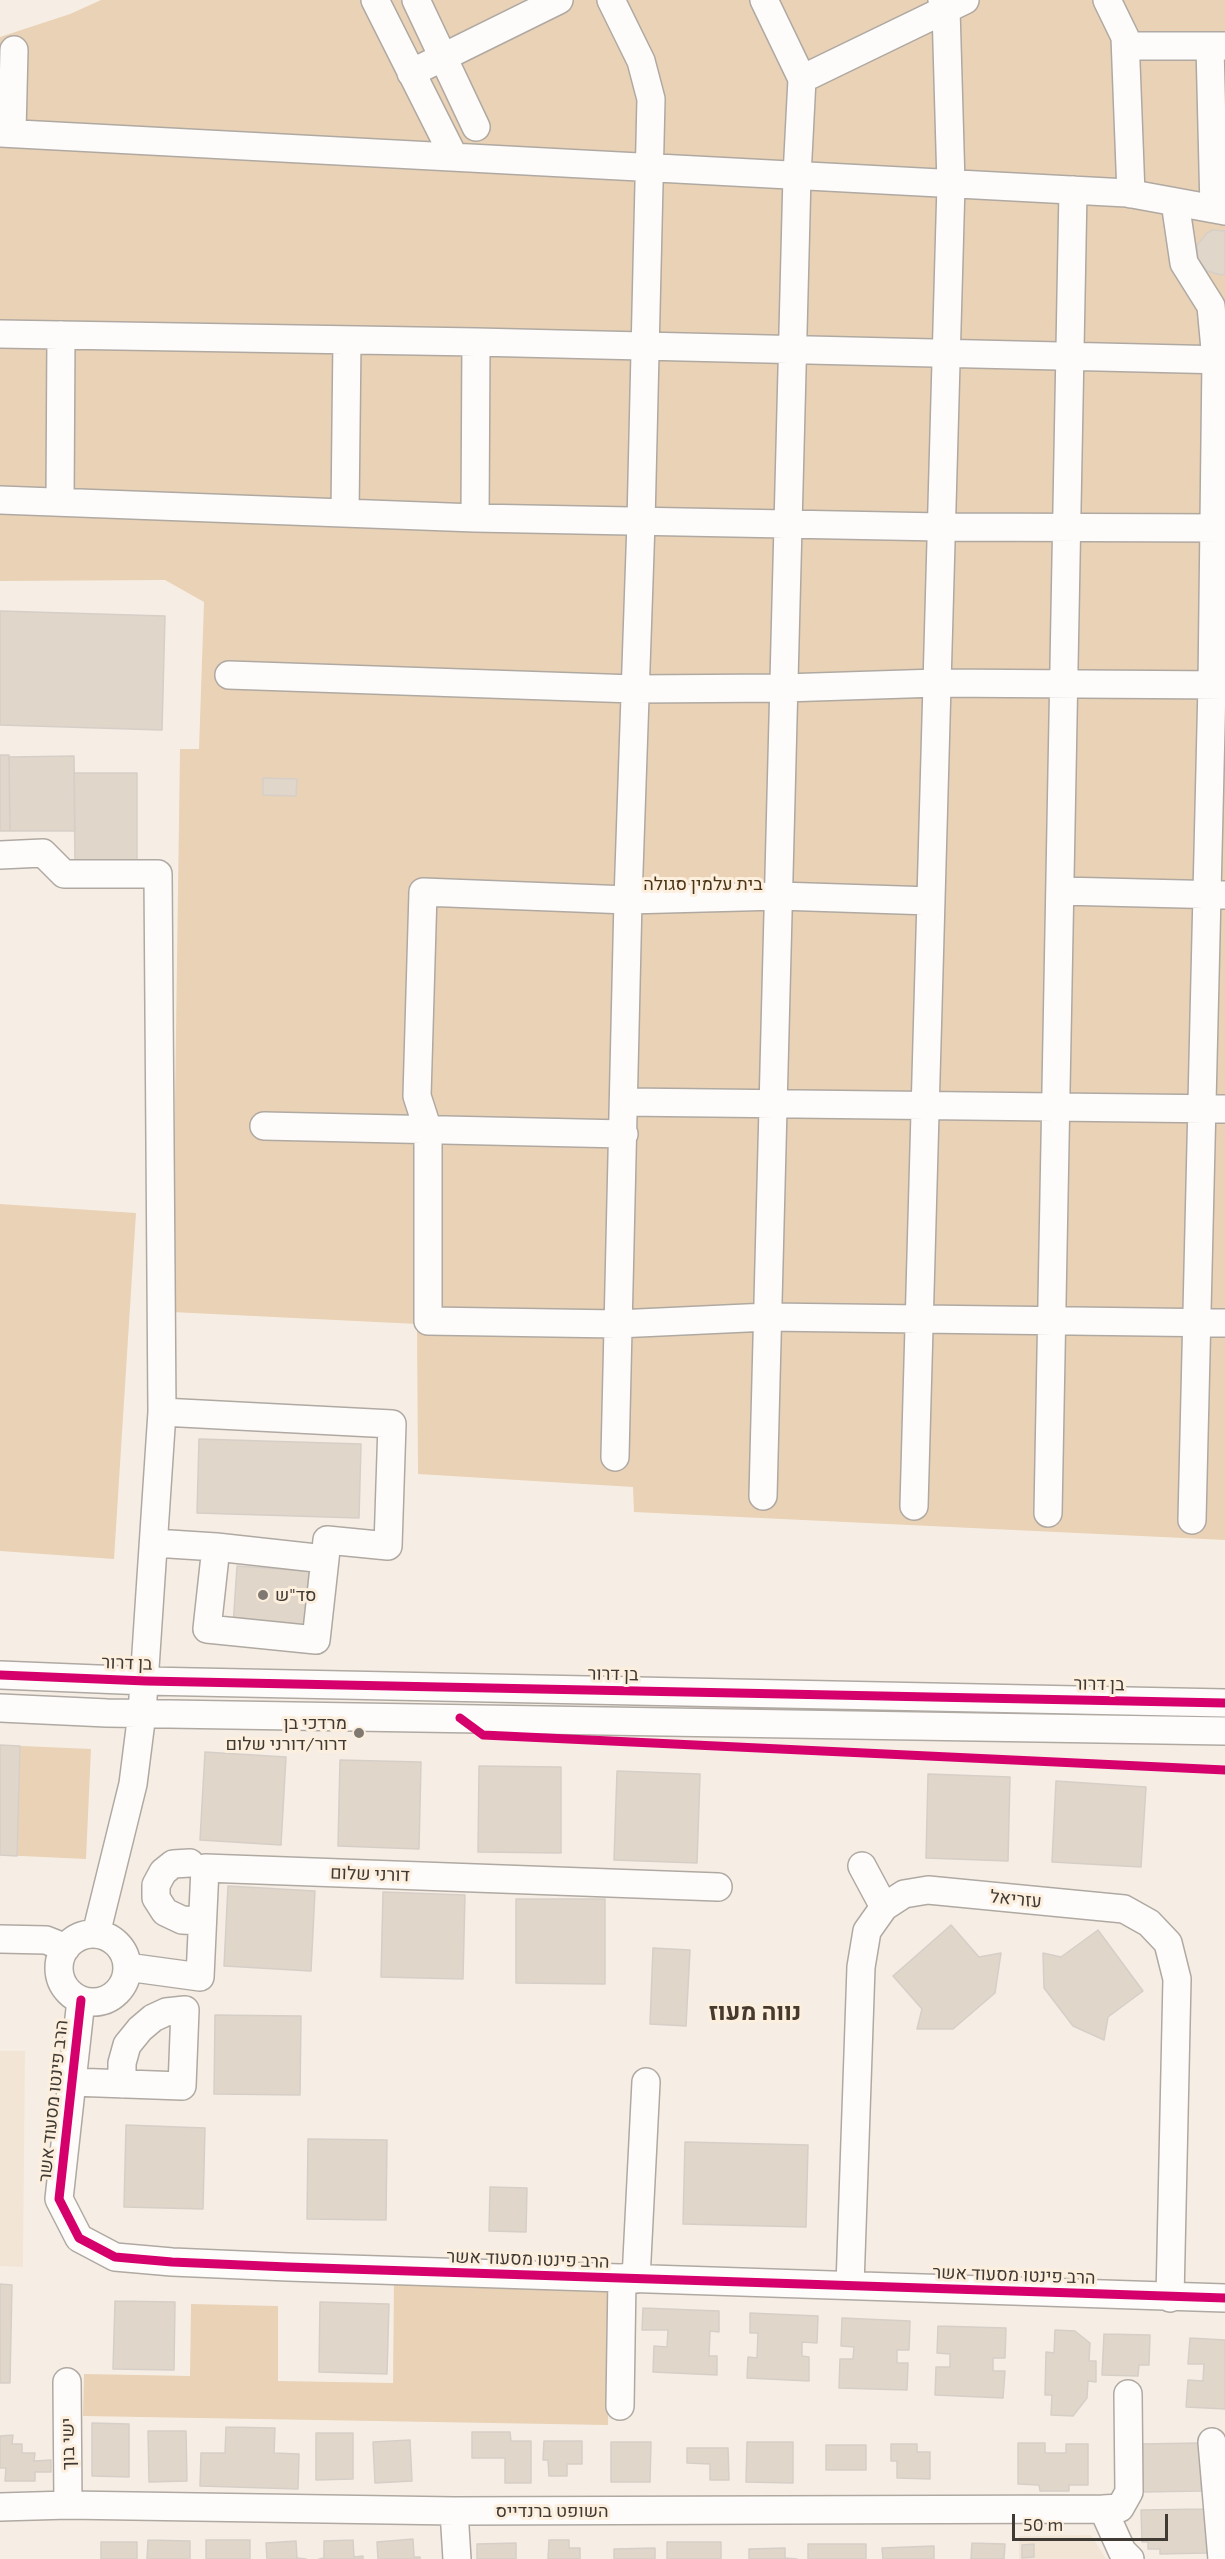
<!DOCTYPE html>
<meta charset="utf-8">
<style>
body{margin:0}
#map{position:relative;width:1225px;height:2559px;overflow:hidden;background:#f6eee5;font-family:"Exo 2",sans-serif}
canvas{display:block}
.scale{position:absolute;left:1012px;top:2514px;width:156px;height:27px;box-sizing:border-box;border:3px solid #403a34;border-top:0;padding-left:8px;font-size:18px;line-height:21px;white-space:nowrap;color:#403a34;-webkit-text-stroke:4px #fdefde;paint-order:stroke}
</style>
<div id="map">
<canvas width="1225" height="2559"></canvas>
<div class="scale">50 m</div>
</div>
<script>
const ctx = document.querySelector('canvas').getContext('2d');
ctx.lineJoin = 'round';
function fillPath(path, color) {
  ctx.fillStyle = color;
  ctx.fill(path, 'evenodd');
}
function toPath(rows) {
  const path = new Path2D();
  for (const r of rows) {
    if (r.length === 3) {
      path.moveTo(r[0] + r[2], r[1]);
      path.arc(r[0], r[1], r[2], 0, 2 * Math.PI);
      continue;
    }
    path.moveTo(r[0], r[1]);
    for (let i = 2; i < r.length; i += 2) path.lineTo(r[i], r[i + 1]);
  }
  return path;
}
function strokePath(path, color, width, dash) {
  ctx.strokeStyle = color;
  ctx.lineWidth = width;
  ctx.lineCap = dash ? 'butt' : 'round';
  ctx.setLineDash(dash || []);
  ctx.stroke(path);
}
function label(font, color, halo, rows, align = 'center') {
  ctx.font = font + ' "Exo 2",Heebo,sans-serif';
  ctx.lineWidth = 6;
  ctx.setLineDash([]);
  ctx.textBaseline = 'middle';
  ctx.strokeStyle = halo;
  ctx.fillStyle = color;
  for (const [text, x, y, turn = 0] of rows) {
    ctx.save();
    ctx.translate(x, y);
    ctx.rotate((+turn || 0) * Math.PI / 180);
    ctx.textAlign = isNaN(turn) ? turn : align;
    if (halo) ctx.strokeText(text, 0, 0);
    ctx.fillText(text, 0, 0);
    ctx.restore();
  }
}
fillPath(toPath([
 [0,2051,25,2051,23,2267,0,2266],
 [1091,2535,1106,2559,1019,2559,1019,2536]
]), '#f3e5d5');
fillPath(toPath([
 [101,0,1225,0,1225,1540,634,1512,633,1487,418,1474,417,1324,172,1312,180,749,199,749,204,602,165,580,0,581,0,37,70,14],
 [0,1204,136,1213,114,1559,0,1551],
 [0,1745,91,1749,86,1859,0,1855],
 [394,2280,611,2284,608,2425,83,2416,84,2374,190,2376,191,2304,278,2306,278,2381,393,2383]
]), '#ead2b6');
const building = toPath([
 [1213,230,1225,231,1225,274,1221,275,1207,271,1198,259,1197,245,1207,233,1213,230],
 [0,611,165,616,162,730,0,725,0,611],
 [0,755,9,755,10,831,0,831,0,755],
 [74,756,75,831,10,831,9,757,74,756],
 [74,773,137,773,137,860,75,861,74,773],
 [263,778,297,779,296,796,263,795,263,778],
 [199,1439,361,1444,359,1518,197,1513,199,1439],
 [237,1566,309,1571,305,1630,233,1626,237,1566],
 [0,1745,20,1746,17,1856,0,1855,0,1745],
 [205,1752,286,1757,281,1845,200,1840,205,1752],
 [340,1760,421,1762,419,1849,338,1846,340,1760],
 [479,1766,561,1767,561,1853,478,1852,479,1766],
 [617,1771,700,1774,697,1863,614,1860,617,1771],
 [928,1774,1010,1777,1008,1861,926,1858,928,1774],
 [1056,1781,1146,1787,1141,1867,1052,1862,1056,1781],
 [228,1886,315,1891,311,1971,224,1966,228,1886],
 [383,1892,465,1895,463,1979,381,1977,383,1892],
 [516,1899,605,1899,605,1984,516,1983,516,1899],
 [951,1925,979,1957,1001,1953,995,1993,953,2029,917,2029,922,2009,893,1976,951,1925],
 [1098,1930,1143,1991,1108,2017,1104,2040,1073,2026,1044,1988,1043,1953,1061,1957,1098,1930],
 [653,1948,690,1950,686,2026,650,2024,653,1948],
 [215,2015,301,2016,300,2095,214,2094,215,2015],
 [126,2125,205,2128,203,2209,124,2207,126,2125],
 [308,2139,387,2140,386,2220,307,2219,308,2139],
 [685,2142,808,2145,806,2227,683,2224,685,2142],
 [490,2187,527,2188,526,2232,489,2231,490,2187],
 [0,2284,12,2285,10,2383,0,2383,0,2284],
 [115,2301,175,2302,174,2370,113,2369,115,2301],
 [320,2302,389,2304,387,2374,319,2372,320,2302],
 [643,2308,719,2311,719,2332,710,2331,709,2356,717,2356,717,2375,653,2372,654,2346,667,2347,668,2330,642,2330,643,2308],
 [750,2313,818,2316,817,2343,802,2342,802,2356,809,2357,809,2381,747,2378,748,2357,757,2358,758,2333,750,2333,750,2313],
 [842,2318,910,2321,909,2350,897,2350,897,2363,908,2363,907,2390,839,2388,840,2359,853,2359,854,2347,841,2346,842,2318],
 [938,2326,1006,2328,1005,2358,993,2358,993,2371,1005,2371,1003,2398,935,2395,936,2367,950,2367,950,2354,937,2353,938,2326],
 [1055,2330,1075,2331,1090,2343,1089,2361,1096,2361,1096,2382,1088,2381,1087,2398,1073,2416,1051,2415,1052,2395,1045,2395,1046,2352,1054,2353,1055,2330],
 [1104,2334,1150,2335,1149,2365,1139,2365,1138,2376,1102,2375,1104,2334],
 [1190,2338,1225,2340,1225,2409,1186,2407,1188,2380,1203,2381,1204,2364,1188,2364,1190,2338],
 [92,2423,129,2424,129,2477,92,2476,92,2423],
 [226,2427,275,2428,274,2453,299,2454,298,2489,200,2486,201,2453,225,2453,226,2427],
 [148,2431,186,2431,187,2481,149,2482,148,2431],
 [472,2432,510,2432,511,2441,531,2441,531,2483,505,2483,505,2458,472,2458,472,2432],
 [316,2433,353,2433,353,2479,316,2480,316,2433],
 [13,2435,12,2444,22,2444,22,2453,35,2453,34,2461,51,2460,51,2472,35,2472,35,2481,5,2481,6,2468,0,2468,0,2436,13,2435],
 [410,2440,412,2481,375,2483,373,2442,410,2440],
 [544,2441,582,2441,582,2464,567,2464,567,2476,549,2476,548,2460,543,2460,544,2441],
 [611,2442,651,2442,650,2482,611,2482,611,2442],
 [747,2442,793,2442,793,2483,746,2482,747,2442],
 [1018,2443,1045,2443,1045,2453,1066,2453,1066,2444,1088,2444,1088,2485,1069,2485,1069,2491,1040,2491,1039,2485,1018,2484,1018,2443],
 [1200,2443,1201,2491,1142,2492,1141,2444,1200,2443],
 [891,2444,917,2444,917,2452,930,2452,930,2479,897,2478,897,2461,891,2461,891,2444],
 [826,2445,866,2445,866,2470,826,2470,826,2445],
 [687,2448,728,2448,729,2480,710,2480,710,2464,687,2463,687,2448],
 [1206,2509,1207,2553,1160,2554,1160,2549,1148,2549,1148,2542,1142,2542,1141,2510,1206,2509],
 [413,2539,414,2557,420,2557,420,2559,378,2559,377,2542,413,2539],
 [148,2540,190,2541,190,2559,147,2559,148,2540],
 [206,2540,250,2540,250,2559,206,2559,206,2540],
 [353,2540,354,2557,363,2556,363,2559,319,2559,324,2558,324,2541,353,2540],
 [549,2540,569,2540,569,2548,580,2548,580,2559,548,2559,549,2540],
 [296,2541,297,2558,306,2559,267,2559,266,2543,296,2541],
 [101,2542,137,2542,137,2559,101,2559,101,2542],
 [667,2542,721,2542,721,2559,667,2559,667,2542],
 [516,2543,516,2559,477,2559,477,2544,516,2543],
 [972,2543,1005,2544,1004,2559,971,2559,972,2543],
 [808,2544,866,2544,866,2559,808,2559,808,2544],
 [1034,2544,1034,2557,1022,2558,1022,2545,1034,2544],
 [934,2546,934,2559,883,2559,882,2548,934,2546],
 [655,2548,655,2559,614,2559,614,2549,655,2548],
 [785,2548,785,2558,797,2559,749,2559,749,2549,785,2548]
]);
fillPath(building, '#e0d6ca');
strokePath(building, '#d6cfc8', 1.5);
const minor = toPath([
 [375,0,454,157],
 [416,0,476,127],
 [611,0,641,61,651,99,641,522,628,900,615,1457],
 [1107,0,1125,37,1131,194],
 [1126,46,1225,46],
 [1210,46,1214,209],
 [411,73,559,0],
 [802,79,965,0],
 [12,132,14,50],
 [0,133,1127,193,1225,211],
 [1175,202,1184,263,1211,306,1216,360,1212,685,1192,1520],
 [0,334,476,342,1225,360],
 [0,500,475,518,941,527,1225,528],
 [60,502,61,335],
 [345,513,347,340],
 [475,518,476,342],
 [229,675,634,689,784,688,937,683,1225,685],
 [0,855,43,853,64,874,158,874,162,1412],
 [1061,891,1224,895],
 [931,901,779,896,628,900,423,892,417,1096,428,1130,428,1321,617,1324,768,1317,1225,1323],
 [625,1102,1225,1109],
 [264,1126,624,1134],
 [763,1496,797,176,802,79,764,0],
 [914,1506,951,184,946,9,942,0],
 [1048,1513,1073,190],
 [154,1543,216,1547,325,1559,316,1640,207,1629,216,1547],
 [0,1675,146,1681,1225,1703],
 [0,1708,107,1713,1225,1731],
 [190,1863,173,1864,163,1872,156,1885,156,1898,165,1912,182,1920,202,1921],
 [862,1866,884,1907],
 [96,1934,133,1784,142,1713,162,1412,392,1424,388,1546,327,1540,325,1559],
 [93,1968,34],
 [0,1939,46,1940,66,1948],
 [127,1967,200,1977,205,1868,718,1887],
 [81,2000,59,2199,79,2238,115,2257,172,2262,288,2267,1225,2298],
 [72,2082,182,2086,185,2010,166,2012,153,2018,140,2029,127,2045,122,2063,122,2084],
 [636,2279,646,2082],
 [850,2285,861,1967,867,1931,884,1907,904,1894,928,1890,1124,1909,1149,1923,1168,1943,1177,1979,1170,2298],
 [67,2382,68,2505],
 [620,2406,622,2278],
 [1212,2442,1222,2559],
 [0,2507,68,2505,454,2511,1103,2509,1122,2551,1130,2559],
 [1103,2509,1120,2508,1129,2492,1128,2394],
 [454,2511,457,2559]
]);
strokePath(minor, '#afa9a2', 30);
strokePath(minor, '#fefcfb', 27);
strokePath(toPath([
 [0,1675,146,1681,1225,1703],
 [460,1718,483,1735,1225,1770],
 [81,2000,59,2199,79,2238,115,2257,172,2262,288,2267,1225,2298]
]), '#d6006c', 9);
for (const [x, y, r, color] of [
 [263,1595,6,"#807972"],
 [359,1733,6,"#807972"]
]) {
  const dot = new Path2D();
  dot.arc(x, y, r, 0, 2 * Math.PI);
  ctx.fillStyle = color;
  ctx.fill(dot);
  strokePath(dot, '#fdefde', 2);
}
label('18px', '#4b3416', '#fdefde', [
 ["בית עלמין סגולה",703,884]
]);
label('18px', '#403a34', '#fdefde', [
 ["סד\"ש",275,1595],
 ["מרדכי בן",347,1723,"right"],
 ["דרור/דורני שלום",347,1744,"right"]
], 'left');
label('18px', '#403a34', '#fdefde', [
 ["בן דרור",127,1663,2],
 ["בן דרור",613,1674,1],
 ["בן דרור",1099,1684,1],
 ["דורני שלום",370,1874,2],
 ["עזריאל",1016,1899,6],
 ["הרב פינטו מסעוד אשר",53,2101,-84],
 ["הרב פינטו מסעוד אשר",528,2259,2],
 ["הרב פינטו מסעוד אשר",1014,2275,2],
 ["ישי בוך",68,2444,-91],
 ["השופט ברנדייס",552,2511]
]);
label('bold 24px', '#453a2d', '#fdefde', [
 ["נווה מעוז",755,2012]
]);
</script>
